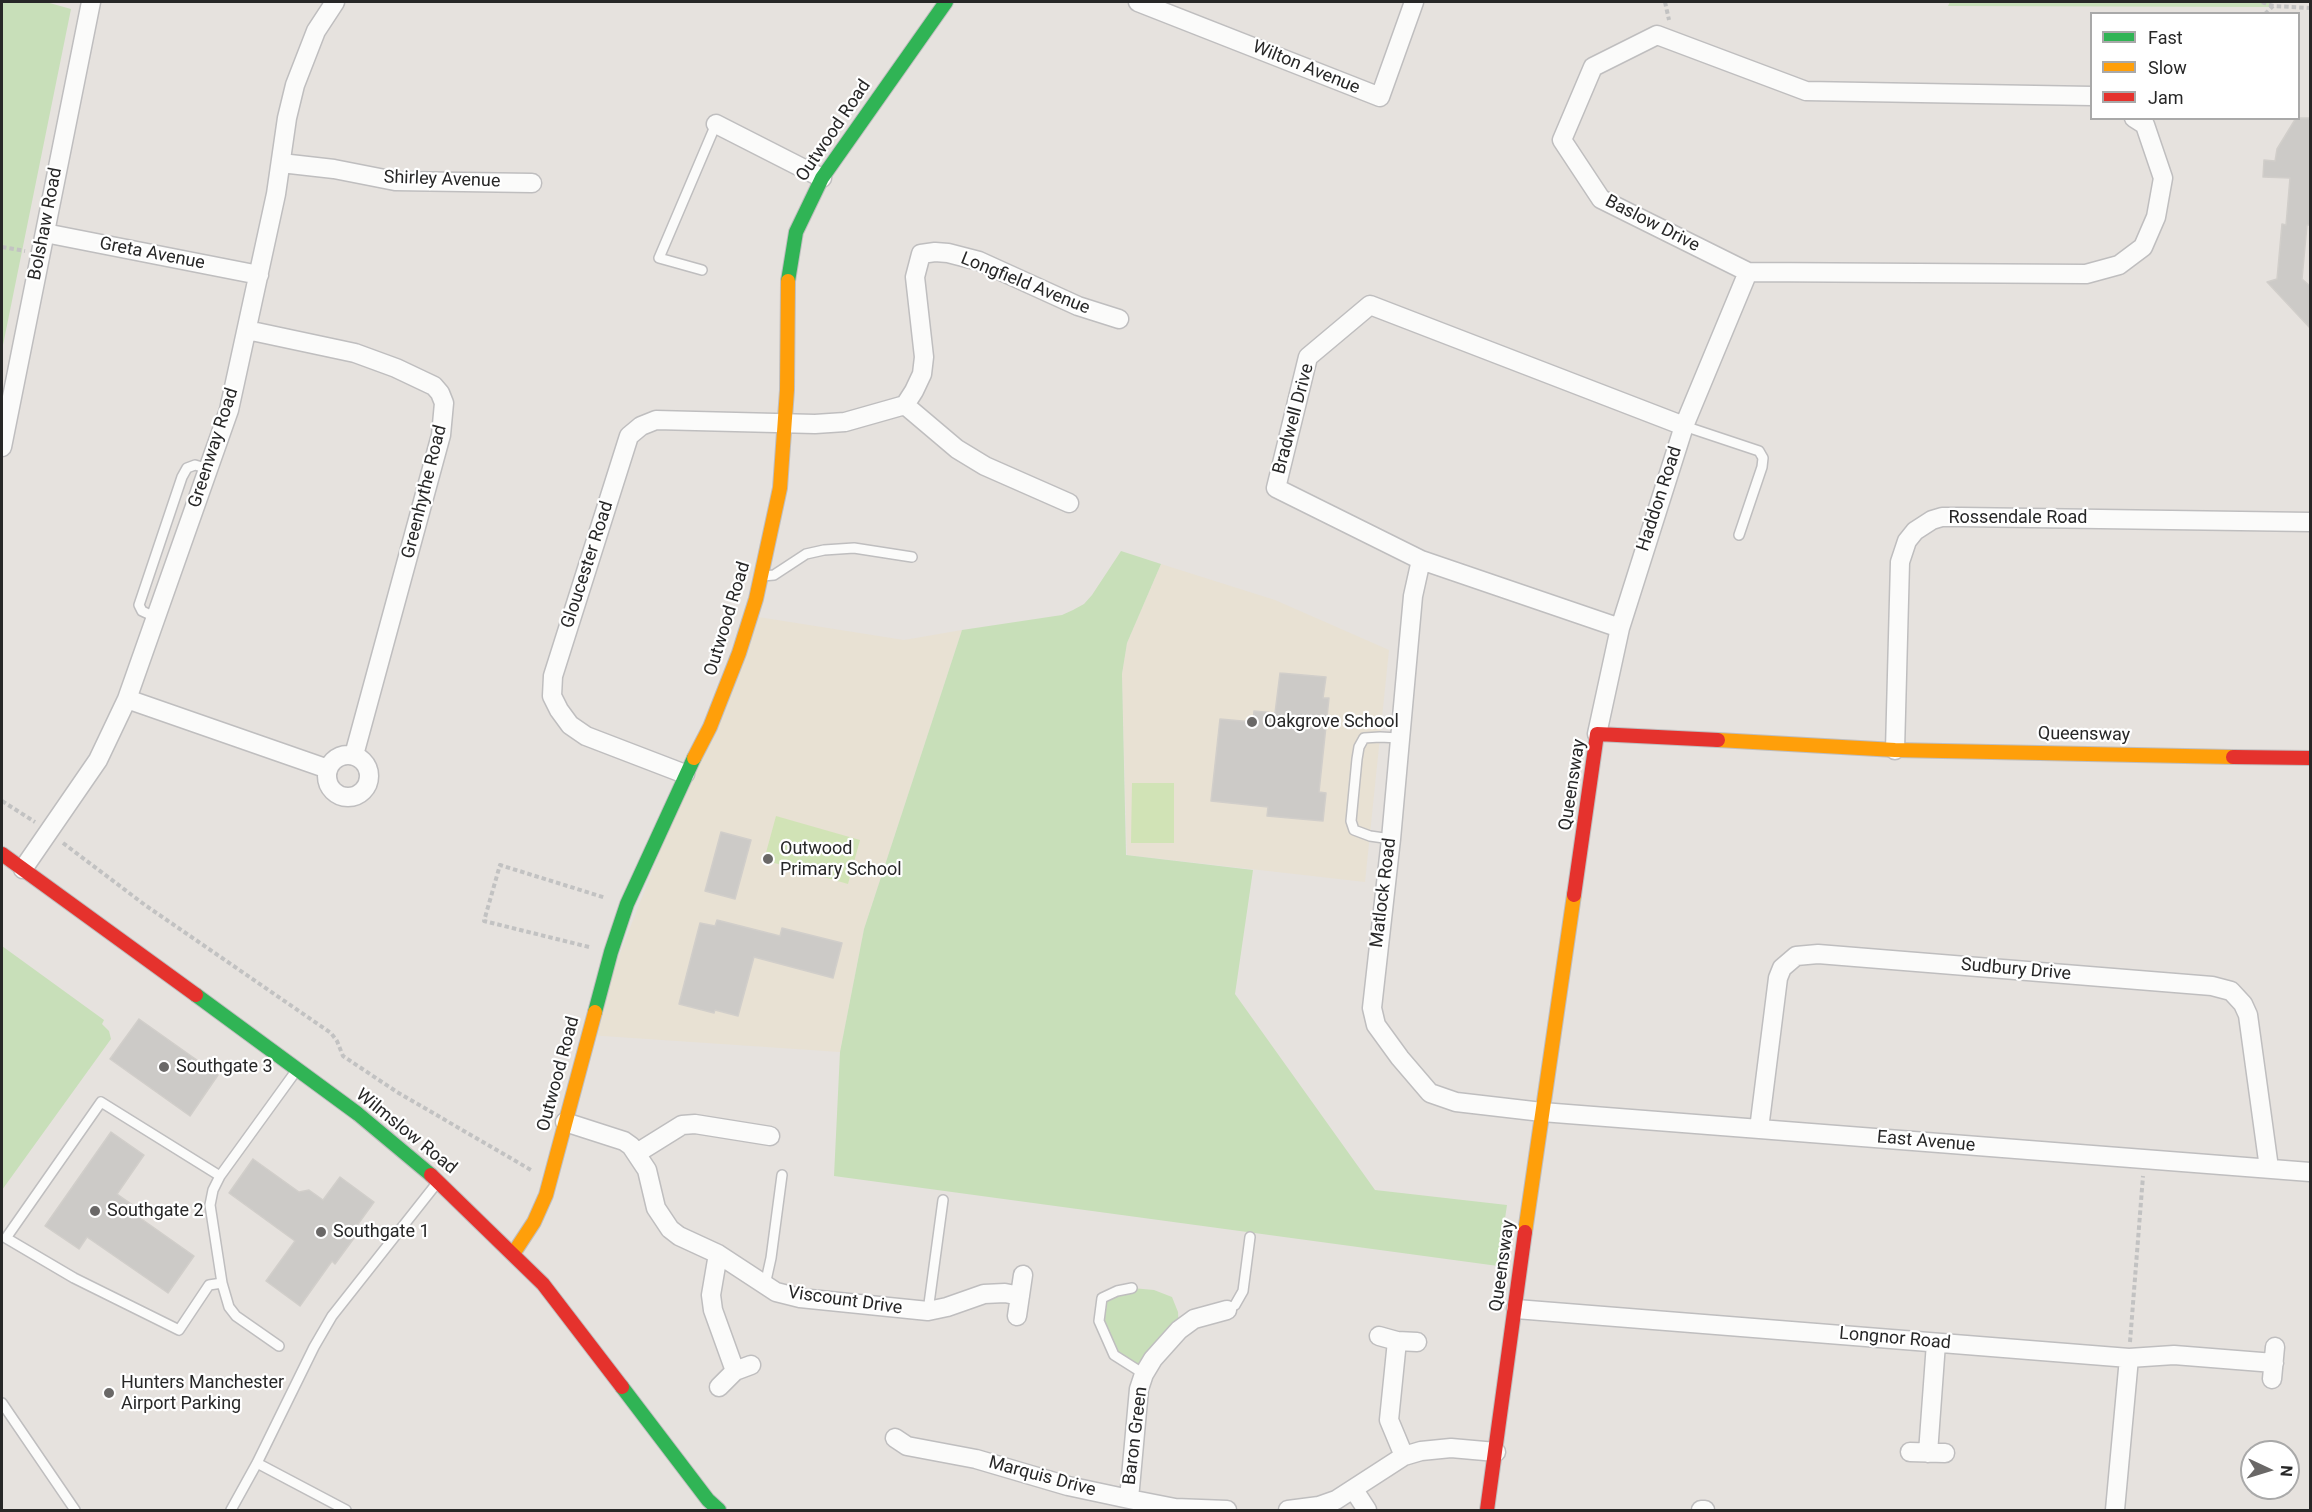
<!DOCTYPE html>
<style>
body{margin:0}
#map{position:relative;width:2312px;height:1512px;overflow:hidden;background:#e6e2de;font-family:Roboto,sans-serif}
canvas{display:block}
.frame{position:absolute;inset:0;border:3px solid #272727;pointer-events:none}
.legend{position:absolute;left:2090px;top:12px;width:210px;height:108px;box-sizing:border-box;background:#fff;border:2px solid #a9a9a9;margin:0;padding:8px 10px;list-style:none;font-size:18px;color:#272727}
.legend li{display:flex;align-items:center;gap:12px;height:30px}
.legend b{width:30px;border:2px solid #a9a9a9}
.north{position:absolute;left:2240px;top:1440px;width:60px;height:60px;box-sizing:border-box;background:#fff;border:2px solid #a9a9a9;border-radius:50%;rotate:94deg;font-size:16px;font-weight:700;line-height:24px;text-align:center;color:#272727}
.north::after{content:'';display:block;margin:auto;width:21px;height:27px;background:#6a6867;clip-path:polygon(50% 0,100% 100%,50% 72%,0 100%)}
</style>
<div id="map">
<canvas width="2312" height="1512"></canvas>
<div class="frame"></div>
<ul class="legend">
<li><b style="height:8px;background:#30b455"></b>Fast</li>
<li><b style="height:8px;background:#ff9f0a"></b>Slow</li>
<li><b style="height:8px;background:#e5322d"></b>Jam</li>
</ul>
<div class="north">N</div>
</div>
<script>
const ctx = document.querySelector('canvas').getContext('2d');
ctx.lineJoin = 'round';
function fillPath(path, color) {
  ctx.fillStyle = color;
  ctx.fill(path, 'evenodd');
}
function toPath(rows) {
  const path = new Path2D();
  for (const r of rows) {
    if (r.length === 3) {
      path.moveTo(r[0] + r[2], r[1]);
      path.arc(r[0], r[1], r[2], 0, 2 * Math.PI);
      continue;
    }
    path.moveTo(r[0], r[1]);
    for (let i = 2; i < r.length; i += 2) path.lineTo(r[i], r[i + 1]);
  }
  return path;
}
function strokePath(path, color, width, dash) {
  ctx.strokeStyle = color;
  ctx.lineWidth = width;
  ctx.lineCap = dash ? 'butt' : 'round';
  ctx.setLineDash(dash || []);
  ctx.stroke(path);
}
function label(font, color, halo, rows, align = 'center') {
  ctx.font = font + ' Roboto,sans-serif';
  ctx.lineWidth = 4.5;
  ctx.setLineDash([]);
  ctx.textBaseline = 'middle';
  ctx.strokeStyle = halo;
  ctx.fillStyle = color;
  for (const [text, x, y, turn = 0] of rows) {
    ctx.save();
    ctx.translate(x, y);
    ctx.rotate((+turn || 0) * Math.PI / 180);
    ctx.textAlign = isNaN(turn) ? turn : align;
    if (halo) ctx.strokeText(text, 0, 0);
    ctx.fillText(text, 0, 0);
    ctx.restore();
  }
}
fillPath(toPath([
 [1161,564,1275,600,1389,650,1365,882,1127,855,1122,674,1127,643],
 [752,616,904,640,962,630,864,929,840,1052,588,1035]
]), '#e8e1d3');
fillPath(toPath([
 [2,2,46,2,71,9,2,350],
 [1950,2,2271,2,2270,7,1948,6],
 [1121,551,1161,564,1127,643,1122,674,1126,855,1253,870,1235,994,1375,1190,1507,1205,1498,1266,834,1176,840,1052,864,929,962,630,1062,615,1073,610,1084,604,1092,595],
 [2,946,104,1020,102,1024,109,1031,111,1039,2,1190],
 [1132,1288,1154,1290,1172,1297,1178,1312,1179,1330,1144,1374,1114,1355,1099,1310,1102,1298]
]), '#c8dfb9');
fillPath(toPath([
 [1132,783,1174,783,1174,843,1131,843],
 [776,816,860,840,848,884,764,860]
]), '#d1e3b6');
const building = toPath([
 [2296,118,2310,118,2310,225,2307,225,2302,279,2310,286,2310,328,2267,282,2277,279,2282,224,2286,225,2290,178,2263,177,2264,160,2275,161,2277,149,2296,118],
 [1280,673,1326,677,1323,698,1329,698,1319,792,1326,793,1323,821,1267,816,1268,807,1211,801,1220,719,1253,722,1254,711,1275,713,1280,673],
 [721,832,751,840,735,899,705,891,721,832],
 [717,920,780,936,782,928,842,943,833,978,754,957,738,1016,715,1010,714,1013,679,1004,700,923,715,926,717,920],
 [139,1019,218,1075,190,1116,110,1059,139,1019],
 [111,1132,144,1155,117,1194,137,1208,133,1213,194,1256,168,1293,87,1237,79,1249,45,1226,111,1132],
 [253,1159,299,1192,309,1190,323,1200,340,1177,374,1202,353,1231,357,1234,335,1264,332,1261,300,1306,266,1281,295,1241,229,1193,253,1159]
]);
fillPath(building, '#cccac7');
strokePath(building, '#d1ceca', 1.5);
const lane = toPath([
 [702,270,659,258,716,124],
 [1684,426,1759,451,1763,458,1762,467,1739,535],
 [763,576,774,575,806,554,824,550,854,548,912,557],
 [155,617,142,611,139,605,182,477,187,468,195,465,209,469],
 [1391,839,1370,836,1354,830,1351,821,1357,759,1359,747,1364,738,1380,737,1399,738],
 [220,1176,101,1102,6,1238,74,1278,179,1330,209,1285,222,1283],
 [765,1285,771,1258,782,1175],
 [1132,1288,1117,1291,1102,1298,1099,1321,1114,1355,1144,1374],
 [1227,1310,1235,1305,1243,1291,1250,1237],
 [928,1311,943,1200],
 [279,1346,236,1316,229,1307,222,1283,210,1205,213,1190,220,1176,296,1071],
 [2,1403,75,1510],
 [257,1463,346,1510],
 [231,1510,257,1463,314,1347,332,1316,437,1183]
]);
const street = toPath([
 [1138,2,1380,97,1414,2],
 [2092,96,1806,91,1657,35,1593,67,1562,140,1601,199,1748,272,2086,274,2119,265,2143,247,2156,217,2163,178,2145,125,2134,118],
 [716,124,822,178],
 [281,163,334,169,395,181,532,183],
 [45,233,259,275],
 [247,330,355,353,396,368,434,386,440,393,444,403,441,435,354,755],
 [905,405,957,449,985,466,1069,503],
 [2,447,91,2],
 [1421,560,1413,596,1391,839,1372,1008,1376,1025,1400,1058,1430,1093,1456,1102,1542,1112,2310,1172],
 [1620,628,1421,560,1276,488,1308,357,1370,305,1684,426],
 [127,699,328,769],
 [1597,734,1620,628,1684,426,1748,272],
 [1895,750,1900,562,1907,541,1915,531,1932,520,1942,517,1961,517,2310,522],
 [348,776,21],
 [685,774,586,736,570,725,559,710,552,696,553,676,629,436,641,426,656,420,815,424,845,422,905,405,914,391,922,374,924,357,915,277,921,254,935,252,948,253,979,261,1078,306,1119,319],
 [23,869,98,760,127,699,229,410,276,194,287,118,295,85,316,31,335,2],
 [565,1122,624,1141,631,1146,647,1170,656,1208,670,1229,679,1236,718,1254,776,1292,800,1298,928,1311,947,1307,984,1294,1005,1293,1020,1296],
 [1759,1129,1778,978,1782,968,1796,956,1818,954,2212,986,2231,991,2243,1004,2248,1015,2269,1168],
 [637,1153,682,1125,695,1124,770,1136],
 [718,1254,711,1295,713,1310,735,1371],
 [1516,1309,2129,1358,2174,1355,2274,1363],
 [1017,1316,1023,1275],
 [1379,1336,1397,1341,1417,1342],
 [1397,1341,1389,1420,1404,1456],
 [2272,1379,2275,1347],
 [719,1387,735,1371,751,1365],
 [895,1438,907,1446,976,1459,1068,1486,1129,1499,1175,1508,1227,1510],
 [1910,1452,1945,1453],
 [1928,1453,1936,1343],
 [1354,1490,1367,1510],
 [1129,1499,1139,1389,1144,1374,1153,1359,1179,1330,1194,1319,1227,1310],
 [1288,1510,1319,1506,1336,1500,1404,1456,1421,1451,1451,1448,1496,1452],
 [1701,1510,1705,1510],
 [2115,1510,2129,1358]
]);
const fast = toPath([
 [788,281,796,232,822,178,946,2],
 [196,995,358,1114,431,1175],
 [595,1012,611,952,627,904,694,758],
 [622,1387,708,1500,719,1510]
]);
const slow = toPath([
 [1718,740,1895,750,2233,757],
 [694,758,710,727,739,653,756,599,780,488,787,390,788,281],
 [1525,1232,1574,895],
 [513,1254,534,1222,546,1195,595,1012]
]);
const jam = toPath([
 [2233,757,2310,758],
 [2,854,196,995],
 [1574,895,1597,734,1718,740],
 [431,1175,543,1284,622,1387],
 [1487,1510,1525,1232]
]);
strokePath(lane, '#bfbebf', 12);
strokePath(street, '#bfbebf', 21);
strokePath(fast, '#bfbebf', 16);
strokePath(slow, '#bfbebf', 16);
strokePath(jam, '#bfbebf', 16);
strokePath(toPath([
 [1665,2,1669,20],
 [2262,2,2273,6],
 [2265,14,2273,6,2310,8],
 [2,247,25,251],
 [2,801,35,822],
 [63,843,145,905,331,1033,337,1041,343,1056,397,1092,531,1170],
 [589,947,484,921,500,865,606,898],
 [2130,1342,2143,1176]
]), '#c2c2c2', 4, [4.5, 3]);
strokePath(lane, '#fbfbfa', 9);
strokePath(street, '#fbfbfa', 18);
strokePath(fast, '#30b455', 14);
strokePath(slow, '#ff9f0a', 14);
strokePath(jam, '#e5322d', 14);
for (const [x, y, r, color] of [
 [1252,722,6,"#6a6867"],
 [768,859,6,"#6a6867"],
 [164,1067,6,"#6a6867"],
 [95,1211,6,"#6a6867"],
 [321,1232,6,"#6a6867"],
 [109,1393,6,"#6a6867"]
]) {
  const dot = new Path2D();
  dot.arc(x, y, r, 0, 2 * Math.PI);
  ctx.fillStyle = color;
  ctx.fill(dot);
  strokePath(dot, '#fff', 2);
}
label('18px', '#272727', '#fff', [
 ["Wilton Avenue",1306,68,22],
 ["Outwood Road",834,131,-56],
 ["Shirley Avenue",442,180,2],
 ["Bolshaw Road",46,224,-79],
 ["Baslow Drive",1652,224,27],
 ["Greta Avenue",152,254,11],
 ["Longfield Avenue",1025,284,22],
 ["Bradwell Drive",1294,419,-75],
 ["Greenway Road",214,448,-72],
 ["Greenhythe Road",425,492,-76],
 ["Haddon Road",1660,499,-72],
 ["Rossendale Road",2018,518],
 ["Gloucester Road",588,565,-72],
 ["Outwood Road",728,619,-73],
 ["Queensway",2084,735,1],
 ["Queensway",1573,785,-81],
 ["Matlock Road",1384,893,-83],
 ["Sudbury Drive",2016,970,5],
 ["Outwood Road",559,1074,-75],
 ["Wilmslow Road",406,1132,39],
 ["East Avenue",1926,1142,5],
 ["Queensway",1503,1266,-82],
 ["Viscount Drive",845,1301,8],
 ["Longnor Road",1895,1339,5],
 ["Baron Green",1136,1436,-83],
 ["Marquis Drive",1042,1477,15]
]);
label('18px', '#272727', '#fff', [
 ["Oakgrove School",1264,722],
 ["Outwood",780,849],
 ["Primary School",780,870],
 ["Southgate 3",176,1067],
 ["Southgate 2",107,1211],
 ["Southgate 1",333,1232],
 ["Hunters Manchester",121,1383],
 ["Airport Parking",121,1404]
], 'left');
</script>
